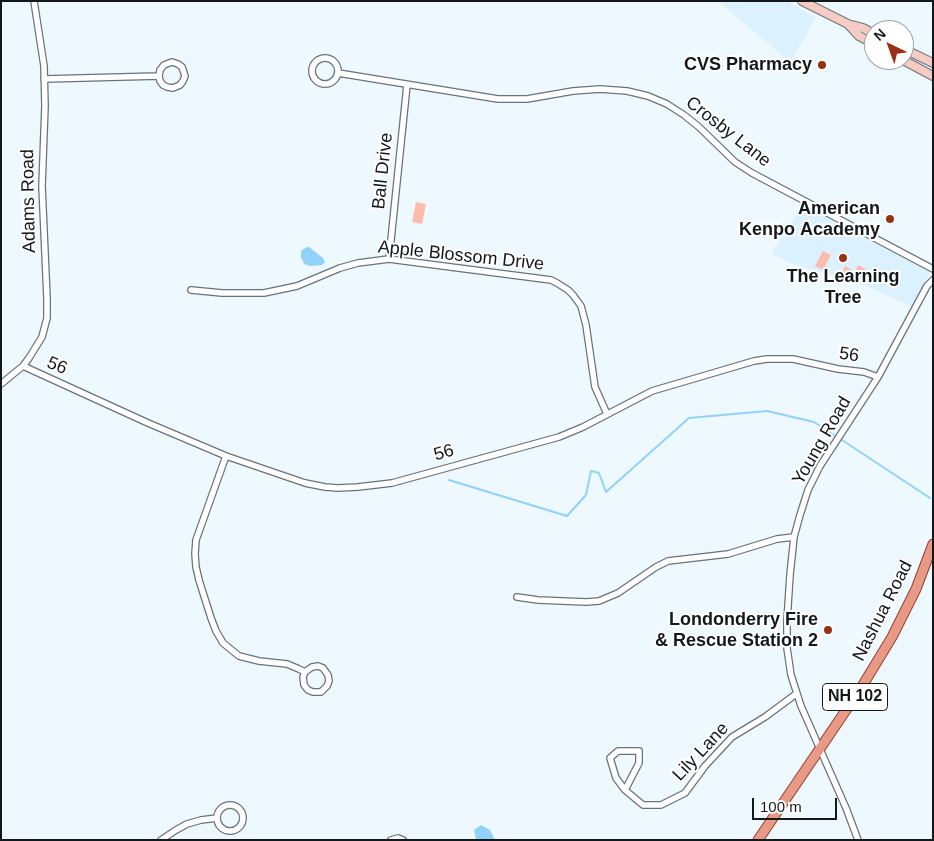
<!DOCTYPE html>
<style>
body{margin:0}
#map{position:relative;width:934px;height:841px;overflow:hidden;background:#edf8ff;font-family:Helvetica,sans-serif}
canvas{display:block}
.frame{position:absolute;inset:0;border:2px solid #13181b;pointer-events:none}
.north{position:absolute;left:864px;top:20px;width:50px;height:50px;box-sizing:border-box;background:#fff;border:1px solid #a1a3a4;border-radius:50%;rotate:318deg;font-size:14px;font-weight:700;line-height:20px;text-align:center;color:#13181b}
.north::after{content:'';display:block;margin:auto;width:18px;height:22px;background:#983016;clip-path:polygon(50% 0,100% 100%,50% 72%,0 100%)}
.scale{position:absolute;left:752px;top:798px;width:85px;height:22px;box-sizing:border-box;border:2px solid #13181b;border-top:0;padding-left:6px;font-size:15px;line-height:18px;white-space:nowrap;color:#13181b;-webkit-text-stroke:4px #fff;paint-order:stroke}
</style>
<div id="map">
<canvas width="934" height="841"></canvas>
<div class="frame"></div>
<div class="north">N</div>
<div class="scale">100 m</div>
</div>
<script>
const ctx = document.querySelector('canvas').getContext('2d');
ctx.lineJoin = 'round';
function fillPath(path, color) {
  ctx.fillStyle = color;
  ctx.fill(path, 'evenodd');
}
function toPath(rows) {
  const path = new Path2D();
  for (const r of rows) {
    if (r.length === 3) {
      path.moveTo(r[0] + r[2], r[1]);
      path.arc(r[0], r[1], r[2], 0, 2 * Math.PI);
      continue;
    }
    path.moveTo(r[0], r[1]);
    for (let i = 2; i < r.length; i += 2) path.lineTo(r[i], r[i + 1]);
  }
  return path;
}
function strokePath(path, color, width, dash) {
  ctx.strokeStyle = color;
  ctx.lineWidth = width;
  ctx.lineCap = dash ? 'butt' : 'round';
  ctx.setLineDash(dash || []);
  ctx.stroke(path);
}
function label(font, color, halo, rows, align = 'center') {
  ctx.font = font + ' Helvetica,sans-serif';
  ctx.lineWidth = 4;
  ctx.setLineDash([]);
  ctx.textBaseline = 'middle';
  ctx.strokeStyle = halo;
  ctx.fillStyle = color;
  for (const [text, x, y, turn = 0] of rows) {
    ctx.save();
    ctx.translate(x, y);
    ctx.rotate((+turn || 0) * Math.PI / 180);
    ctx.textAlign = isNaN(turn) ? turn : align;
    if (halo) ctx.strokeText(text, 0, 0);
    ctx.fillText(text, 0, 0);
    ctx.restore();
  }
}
fillPath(toPath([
 [720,1,786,1,816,18,790,62,720,3],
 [802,205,928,271,930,273,912,307,867,286,790,263,771,254]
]), '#dcf1fe');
fillPath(toPath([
 [416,202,426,204,422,224,412,222],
 [823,251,831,255,823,270,815,266],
 [858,265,874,274,870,282,854,274,852,277,842,272,845,266,855,272]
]), '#febcac');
fillPath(toPath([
 [309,247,323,258,325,262,322,265,310,266,304,264,301,257,301,251,305,248],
 [481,825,490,830,495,840,476,840,474,830]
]), '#91d2fb');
strokePath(toPath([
 [842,440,930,498],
 [449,480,567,516,586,495,591,471,599,473,606,492,689,418,767,411,814,422,834,435]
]), '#91d2fb', 2);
const street = toPath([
 [325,71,13],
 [338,73,498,99,527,99,573,91,600,89,627,91,648,96,667,104,684,115,699,127,735,162,752,173,933,269],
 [44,79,159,76,160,81,163,85,167,87,173,88,180,85,183,81,185,76,182,67,178,64,172,62,164,65,160,70,159,76],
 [389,259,407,85],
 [191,290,222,293,264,293,297,286,340,268,358,263,389,259,551,280,557,283,568,290,573,295,581,306,586,325,595,387,607,414],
 [23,366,148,423,226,456,305,483,325,487,338,488,358,487,392,483,559,437,583,427,652,391,754,361,767,359,793,359,838,369,864,372,878,377],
 [1,384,23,366,29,358,42,337,47,318,47,298,42,186,45,106,44,66,34,1],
 [226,456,196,540,195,554,196,567,199,580,211,618,216,631,223,643,239,656,259,661,287,664,299,669,305,672,303,677,304,685,308,690,313,692,321,692,327,686,329,681,328,675,323,668,318,666,312,667,305,672],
 [517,597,538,600,586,602,599,601,618,593,656,567,668,561,728,554,777,539,794,537],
 [625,790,639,763,639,751,618,751,610,758,616,778,625,790,643,805,661,805,685,793,705,766,732,737,765,717,796,694],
 [230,818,13],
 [161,840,176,830,187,824,201,820,217,818],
 [391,840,398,838,403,840],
 [858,840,846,808,801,706,791,675,787,648,787,621,790,575,794,537,800,515,808,490,820,466,878,377,927,286,933,280]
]);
const secondary = toPath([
 [802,1,848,24,863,28,874,34],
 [848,24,859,36,874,44],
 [904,49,933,63],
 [903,60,933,76]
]);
const primary = toPath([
 [758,840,861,688,892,637,916,589,933,544]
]);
strokePath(street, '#68737b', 8);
strokePath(secondary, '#68737b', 10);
strokePath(primary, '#95402d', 11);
strokePath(street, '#fff', 5.5);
strokePath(secondary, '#f4ccc3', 8);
strokePath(primary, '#e99a87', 9);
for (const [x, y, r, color] of [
 [822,65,5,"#983016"],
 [890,219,5,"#983016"],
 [843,258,5,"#983016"],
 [828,630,5,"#983016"]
]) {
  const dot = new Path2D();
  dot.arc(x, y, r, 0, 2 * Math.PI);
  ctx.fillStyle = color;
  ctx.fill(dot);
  strokePath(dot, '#fff', 2);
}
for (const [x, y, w] of [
 [855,697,65]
]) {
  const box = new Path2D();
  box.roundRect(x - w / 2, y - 13.5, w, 27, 4);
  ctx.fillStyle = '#fff';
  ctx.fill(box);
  strokePath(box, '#13181b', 1);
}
label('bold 16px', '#13181b', null, [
 ["NH 102",855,697]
]);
label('bold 18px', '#13181b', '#fff', [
 ["CVS Pharmacy",812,65],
 ["American",880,209],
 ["Kenpo Academy",880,230],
 ["The Learning",843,277,"center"],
 ["Tree",843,298,"center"],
 ["Londonderry Fire",818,620],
 ["& Rescue Station 2",818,641]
], 'right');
label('18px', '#13181b', '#fff', [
 ["Crosby Lane",728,132,38],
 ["Ball Drive",383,171,-84],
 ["Adams Road",29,201,-91],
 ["Apple Blossom Drive",461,256,6],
 ["56",849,355,8],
 ["56",57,366,23],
 ["Young Road",822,441,-60],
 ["56",444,453,-16],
 ["Nashua Road",883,611,-63],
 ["Lily Lane",701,752,-47]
]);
</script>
